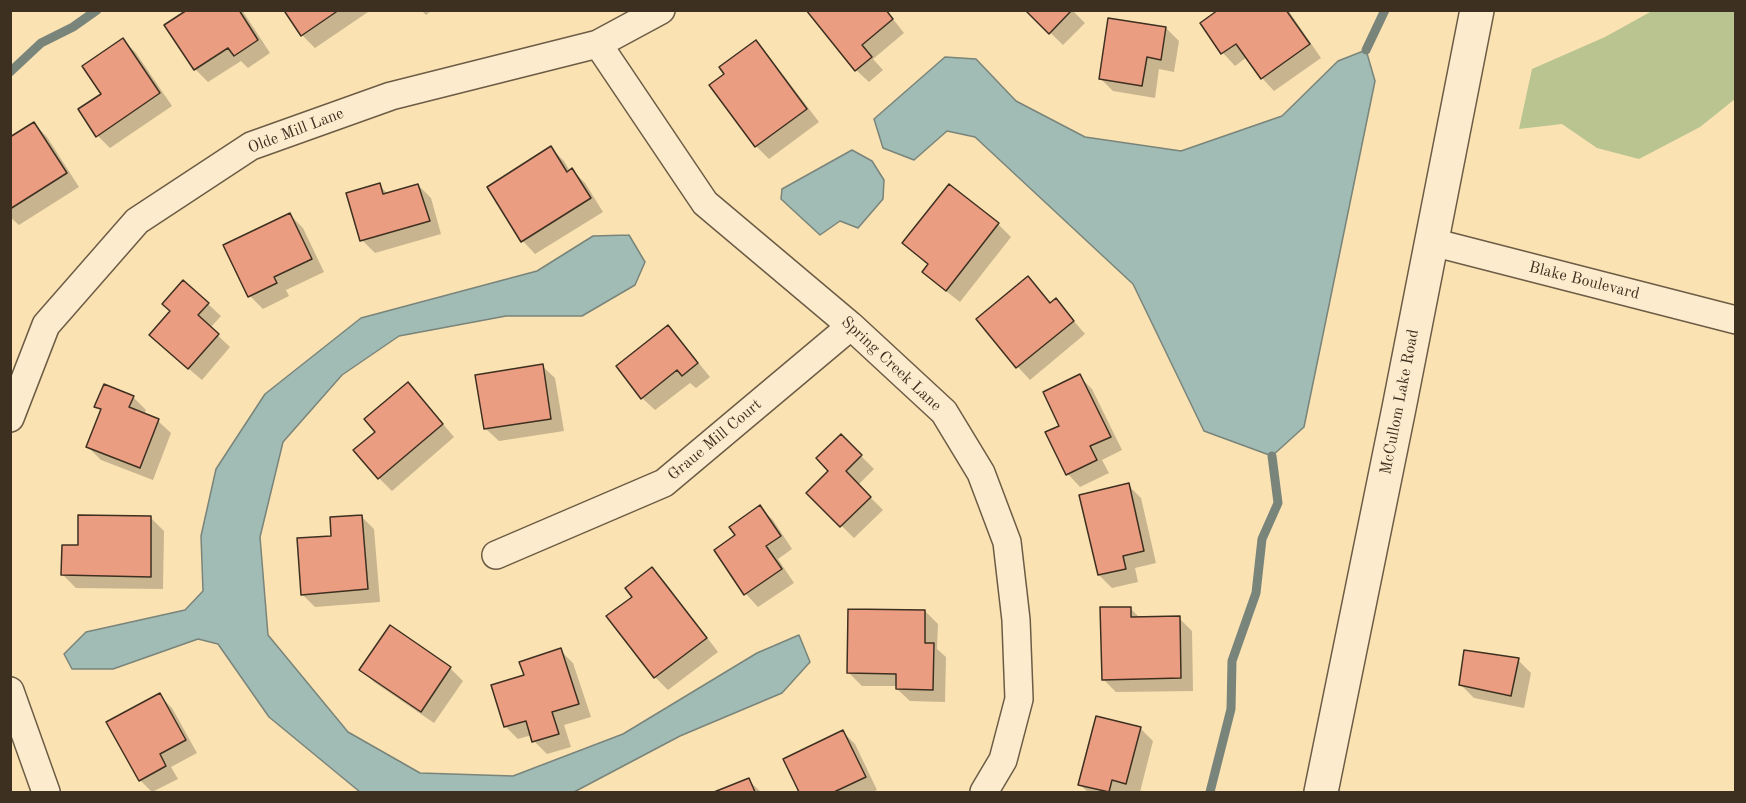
<!DOCTYPE html>
<style>
body{margin:0}
#map{position:relative;width:1746px;height:803px;overflow:hidden;background:#fae2b2;font-family:"Old Standard TT",serif}
canvas{display:block}
.frame{position:absolute;inset:0;border:12px solid #3e3021;pointer-events:none}
</style>
<div id="map">
<canvas width="1746" height="803"></canvas>
<div class="frame"></div>
</div>
<script>
const ctx = document.querySelector('canvas').getContext('2d');
ctx.lineJoin = 'round';
function fillPath(path, color) {
  ctx.fillStyle = color;
  ctx.fill(path, 'evenodd');
}
function toPath(rows) {
  const path = new Path2D();
  for (const r of rows) {
    path.moveTo(r[0], r[1]);
    for (let i = 2; i < r.length; i += 2) path.lineTo(r[i], r[i + 1]);
  }
  return path;
}
function strokePath(path, color, width, dash) {
  ctx.strokeStyle = color;
  ctx.lineWidth = width;
  ctx.lineCap = dash ? 'butt' : 'round';
  ctx.setLineDash(dash || []);
  ctx.stroke(path);
}
function label(font, color, halo, rows, align = 'center') {
  ctx.font = font + ' "Old Standard TT",serif';
  ctx.lineWidth = 6;
  ctx.setLineDash([]);
  ctx.textBaseline = 'middle';
  ctx.strokeStyle = halo;
  ctx.fillStyle = color;
  for (const [text, x, y, turn = 0] of rows) {
    ctx.save();
    ctx.translate(x, y);
    ctx.rotate((+turn || 0) * Math.PI / 180);
    ctx.textAlign = isNaN(turn) ? turn : align;
    if (halo) ctx.strokeText(text, 0, 0);
    ctx.fillText(text, 0, 0);
    ctx.restore();
  }
}
fillPath(toPath([
 [1652,11,1735,11,1735,99,1700,127,1639,159,1597,148,1562,124,1519,129,1532,69,1605,37]
]), '#b9c490');
const water = toPath([
 [1366,50,1375,81,1304,427,1272,456,1204,431,1133,284,975,137,947,131,914,160,883,148,874,119,945,57,976,59,1016,101,1085,137,1181,151,1282,116,1338,61,1366,50],
 [852,150,872,161,884,180,883,199,858,228,840,221,820,235,781,199,782,189,852,150],
 [629,235,645,262,635,285,582,316,506,316,399,336,342,375,283,442,260,537,268,635,348,732,420,773,513,776,623,734,757,653,799,635,810,662,782,693,680,736,574,792,360,792,269,717,218,644,198,639,113,669,72,669,64,654,86,632,185,610,203,591,201,536,216,469,265,394,361,318,537,271,593,236,629,235]
]);
fillPath(water, '#a1bcb5');
strokePath(water, '#79847a', 1.5);
fillPath(toPath([
 [189,10,242,10,270,53,248,68,241,61,208,82,195,69],
 [289,10,371,10,315,48,302,35,287,12],
 [421,10,432,10,426,15],
 [808,10,886,10,904,33,873,59,883,70,869,82,856,70],
 [1027,10,1072,10,1085,23,1063,45],
 [1221,10,1288,10,1321,58,1274,91,1262,78,1247,57,1235,66,1223,53,1202,24],
 [1166,28,1179,41,1174,72,1159,69,1155,98,1113,91,1100,78],
 [123,40,136,53,172,106,110,148,98,136,103,94],
 [756,42,768,55,819,122,769,159,756,146,711,86,726,74],
 [34,124,47,137,79,187,19,225,10,217,10,139],
 [551,148,564,161,570,171,572,170,585,183,603,212,535,254,523,241],
 [379,185,388,194,418,185,431,198,441,234,375,253,362,240],
 [950,186,998,224,1011,237,960,302,937,284,924,272,929,266,904,243],
 [290,215,303,228,324,272,286,290,289,296,263,309,250,296,225,246],
 [1028,278,1051,304,1056,300,1085,334,1030,380,1018,367,978,319],
 [208,304,221,316,210,328,230,347,202,380,164,348],
 [668,327,680,340,710,377,696,388,690,383,655,410,642,398],
 [542,366,555,378,564,431,499,441,486,429],
 [1079,376,1092,389,1122,450,1102,460,1109,473,1080,487,1068,474,1061,426],
 [133,397,146,410,144,415,158,421,171,433,153,480,101,460,88,447,102,412,96,406],
 [420,397,454,437,392,491,379,478],
 [841,436,874,469,858,485,883,510,854,538,808,493,831,471],
 [1128,485,1141,498,1156,563,1135,568,1138,582,1112,588,1099,575],
 [760,507,773,520,792,549,778,559,794,583,758,607,746,594,716,551,737,536],
 [361,516,374,529,380,602,315,607,302,594,333,537],
 [151,518,164,531,163,589,76,588,63,575],
 [652,569,665,582,718,652,668,690,655,677,609,617,634,597],
 [1130,608,1140,618,1179,618,1192,631,1193,691,1116,692,1103,679],
 [925,611,938,624,937,649,946,657,945,702,910,701,897,689,897,686,862,686,849,673],
 [560,650,573,663,591,717,564,725,571,747,547,754,534,741,532,735,518,739,506,727,525,676],
 [1518,660,1531,673,1524,708,1474,698,1461,685],
 [450,668,463,681,434,723,374,682,361,670],
 [159,695,172,708,197,753,171,767,178,779,152,792,140,780],
 [1140,728,1153,741,1140,792,1088,792,1080,785],
 [842,731,855,744,877,790,872,792,801,792,785,759],
 [748,780,761,792,718,792]
]), '#0003');
strokePath(toPath([
 [1366,50,1385,10],
 [10,72,41,43,73,27,97,10],
 [1210,792,1231,709,1232,661,1256,593,1262,539,1278,503,1272,456]
]), '#79847a', 9);
const building = toPath([
 [187,10,239,10,258,40,234,56,228,48,194,70,164,25,187,10],
 [286,10,339,10,301,36,285,12,286,10],
 [806,10,886,10,893,19,862,45,872,57,855,71,806,10],
 [1025,10,1072,10,1049,34,1025,10],
 [1218,10,1286,10,1310,44,1261,79,1236,44,1221,54,1200,23,1218,10],
 [1108,18,1166,27,1161,60,1147,57,1142,86,1099,79,1108,18],
 [123,38,160,93,96,137,78,109,101,94,82,66,123,38],
 [756,40,807,109,755,147,709,85,724,74,719,67,756,40],
 [34,122,67,173,10,209,10,137,34,122],
 [551,146,567,172,572,168,591,198,521,242,487,187,551,146],
 [380,183,383,194,418,184,430,221,360,241,346,193,380,183],
 [949,184,999,223,946,291,922,272,928,264,902,243,949,184],
 [290,213,312,259,274,277,277,283,248,297,223,245,290,213],
 [1028,276,1050,303,1056,298,1074,321,1016,368,976,319,1028,276],
 [183,280,209,303,198,315,219,334,188,369,149,335,170,311,162,304,183,280],
 [668,325,698,363,682,376,677,370,641,399,616,366,668,325],
 [543,364,551,419,484,429,475,375,543,364],
 [1080,374,1111,437,1090,446,1097,460,1066,475,1045,432,1059,426,1043,392,1080,374],
 [408,382,443,424,378,479,353,450,375,432,364,419,408,382],
 [104,384,134,396,129,407,159,419,140,468,86,447,101,409,94,407,104,384],
 [841,434,862,455,846,471,871,497,840,527,806,493,828,471,816,458,841,434],
 [1129,483,1144,551,1123,556,1126,569,1098,575,1079,495,1129,483],
 [760,505,781,536,766,546,782,569,744,595,714,550,735,535,729,527,760,505],
 [78,515,151,516,151,577,61,575,62,545,78,545,78,515],
 [362,515,368,589,301,595,297,538,331,536,330,517,362,515],
 [652,567,707,638,654,678,606,616,632,597,625,588,652,567],
 [1100,607,1131,607,1131,617,1180,616,1181,678,1102,680,1100,607],
 [848,609,925,610,925,643,934,643,933,690,896,689,896,674,847,673,848,609],
 [390,625,451,667,421,712,359,670,390,625],
 [561,648,579,704,552,712,559,734,532,742,526,721,504,727,491,685,524,675,519,662,561,648],
 [1464,650,1519,658,1511,696,1459,685,1464,650],
 [160,693,186,740,160,754,166,766,139,781,106,722,160,693],
 [1096,716,1141,727,1126,784,1112,780,1109,792,1078,785,1096,716],
 [843,730,866,777,834,792,799,792,783,759,843,730],
 [749,778,755,792,714,792,749,778]
]);
fillPath(building, '#ea9d81');
strokePath(building, '#3e3021', 1.5);
const minor = toPath([
 [598,44,705,203,851,326,944,412,981,473,1007,542,1016,620,1019,699,1003,760,984,792],
 [1432,242,1736,320],
 [10,418,46,325,137,221,251,146,391,96,598,44,661,10],
 [496,555,664,483,851,326],
 [10,691,46,792]
]);
const tertiary = toPath([
 [1321,792,1399,408,1477,10]
]);
strokePath(minor, '#6d5c45', 30);
strokePath(tertiary, '#6d5c45', 36);
strokePath(minor, '#fceccd', 27);
strokePath(tertiary, '#fceccd', 33);
label('16px', '#3e3021', '#fceccd', [
 ["Olde Mill Lane",296,131,-21],
 ["Blake Boulevard",1584,281,14],
 ["Spring Creek Lane",891,364,43],
 ["McCullom Lake Road",1400,402,-79],
 ["Graue Mill Court",715,440,-40]
]);
</script>
